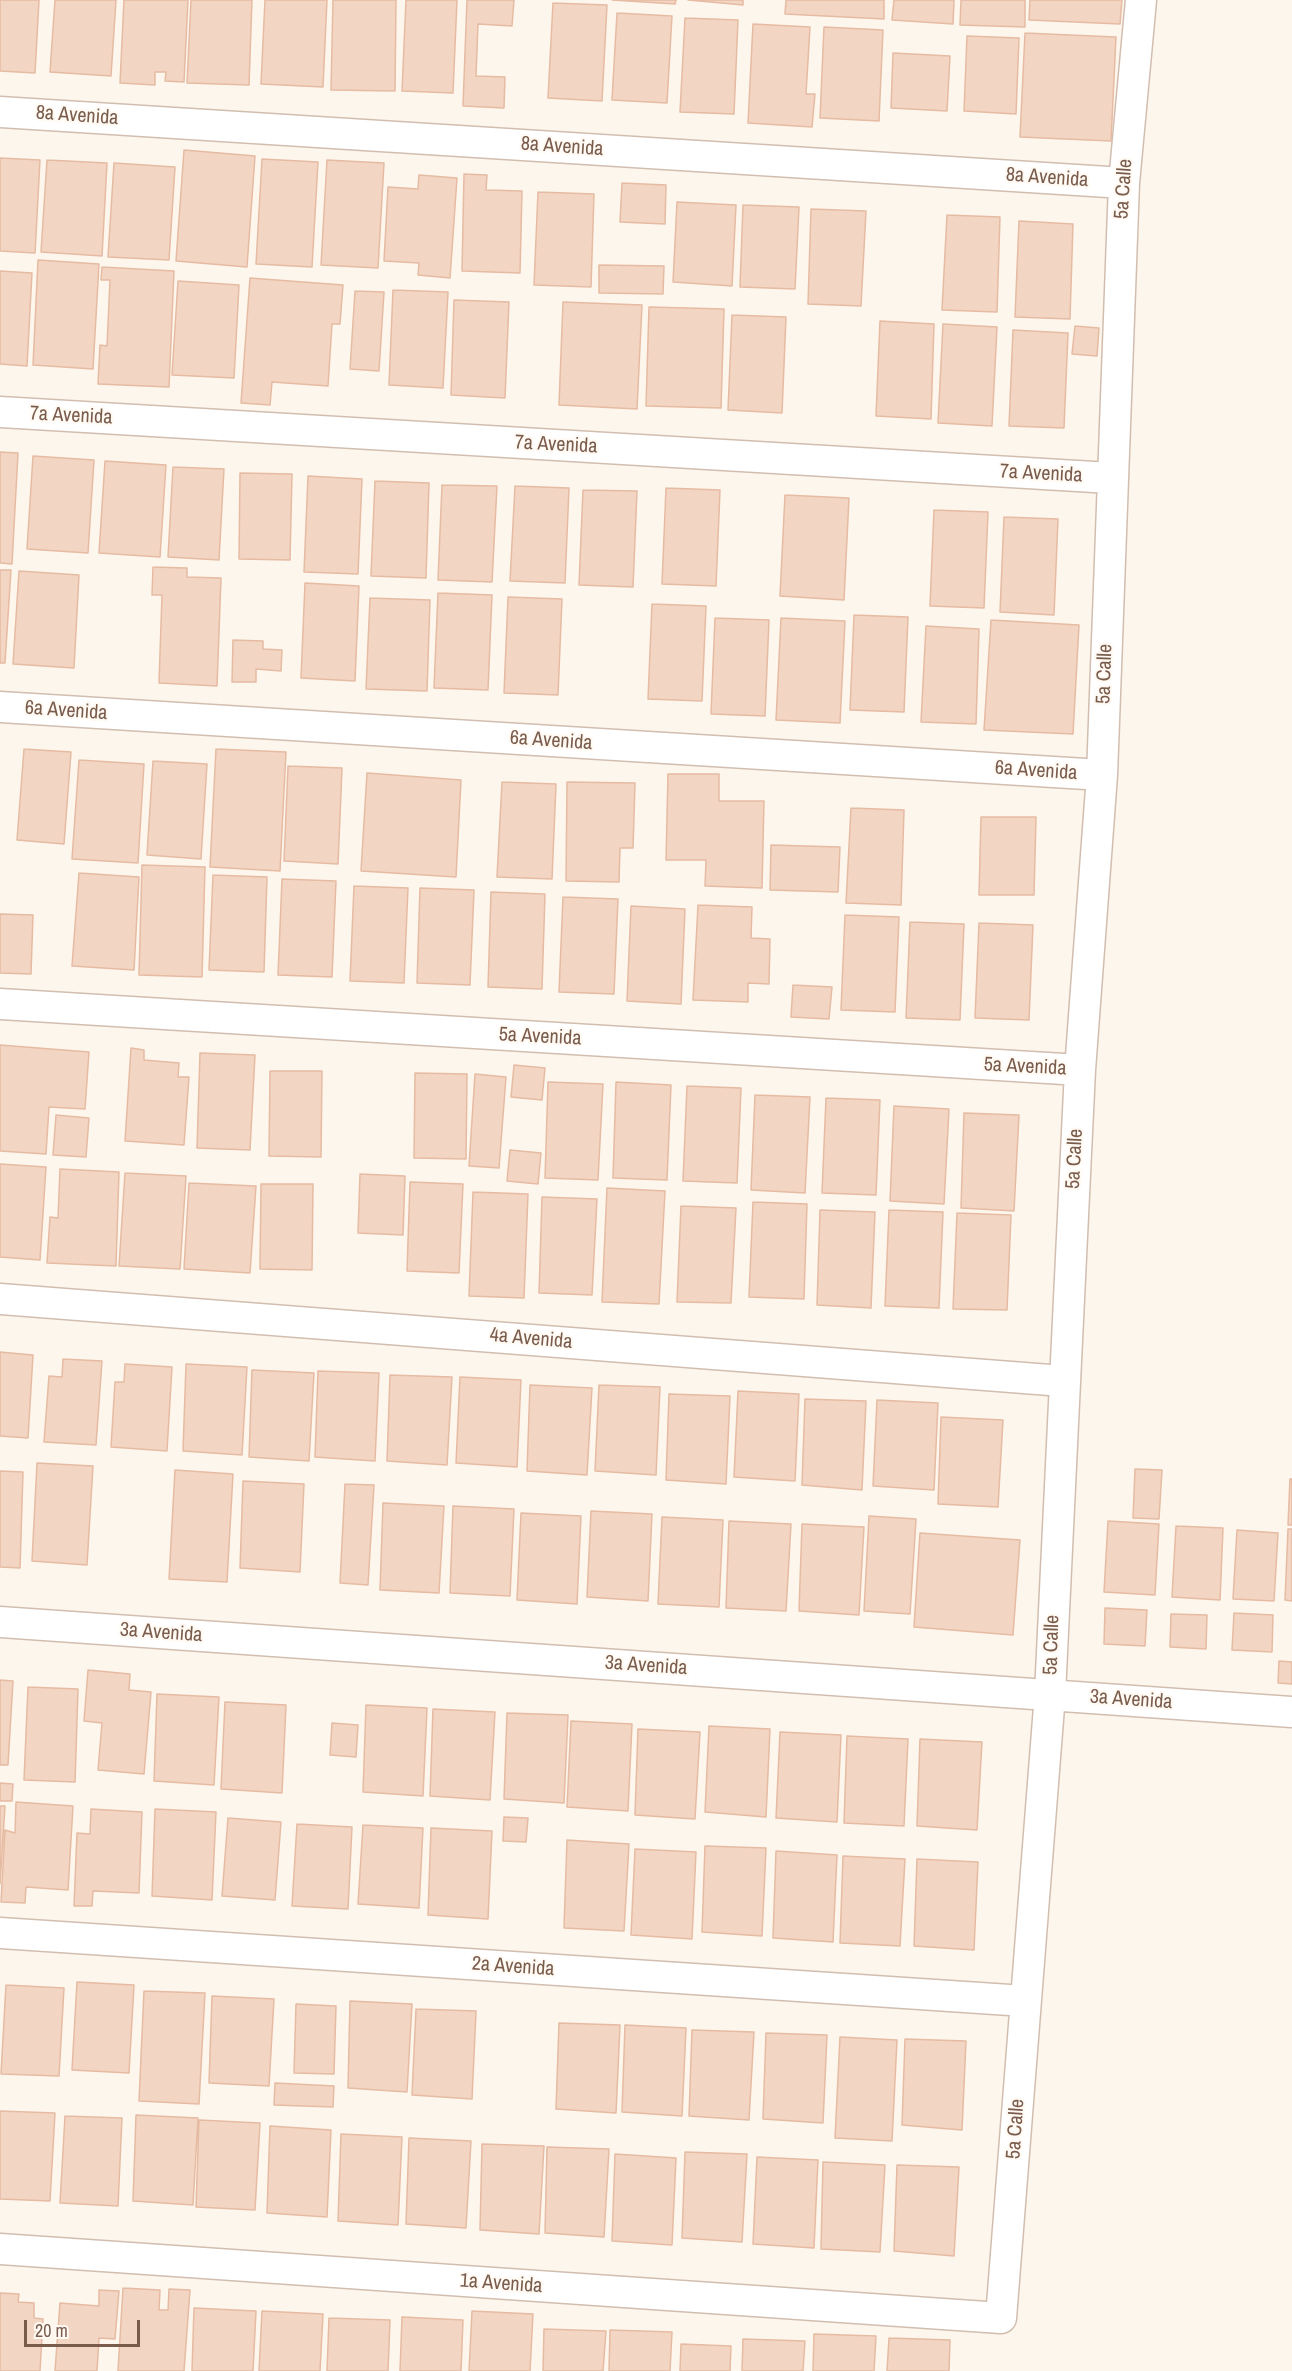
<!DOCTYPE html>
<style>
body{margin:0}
#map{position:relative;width:1292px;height:2371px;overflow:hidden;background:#fdf6ec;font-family:"Archivo Narrow",sans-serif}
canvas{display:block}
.scale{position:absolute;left:24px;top:2320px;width:116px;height:27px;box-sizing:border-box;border:3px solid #7a5c4d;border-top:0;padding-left:8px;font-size:18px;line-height:21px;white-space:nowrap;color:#7a5c4d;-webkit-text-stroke:4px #fffaf3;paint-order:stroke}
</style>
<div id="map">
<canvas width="1292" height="2371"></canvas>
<div class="scale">20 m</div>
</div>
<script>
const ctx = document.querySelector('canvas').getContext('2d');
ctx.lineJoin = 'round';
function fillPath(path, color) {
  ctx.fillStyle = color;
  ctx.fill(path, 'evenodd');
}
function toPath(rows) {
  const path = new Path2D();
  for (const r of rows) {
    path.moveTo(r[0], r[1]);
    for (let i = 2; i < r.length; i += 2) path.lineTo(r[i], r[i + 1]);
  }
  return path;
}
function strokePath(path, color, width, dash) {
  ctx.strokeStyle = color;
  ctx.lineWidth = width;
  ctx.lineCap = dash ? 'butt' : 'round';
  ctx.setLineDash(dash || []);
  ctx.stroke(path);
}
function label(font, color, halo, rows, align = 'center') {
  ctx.font = font + ' "Archivo Narrow",sans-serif';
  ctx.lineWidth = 4.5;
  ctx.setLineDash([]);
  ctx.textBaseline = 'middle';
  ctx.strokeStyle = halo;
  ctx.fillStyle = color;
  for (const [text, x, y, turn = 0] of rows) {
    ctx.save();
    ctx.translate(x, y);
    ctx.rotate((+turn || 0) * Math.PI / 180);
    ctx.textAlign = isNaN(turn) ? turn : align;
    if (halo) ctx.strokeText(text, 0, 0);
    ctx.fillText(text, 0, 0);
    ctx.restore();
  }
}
const building = toPath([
 [0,0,39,0,35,73,0,71,0,0],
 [55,0,116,0,111,76,50,72,55,0],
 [124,0,188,0,184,82,165,81,166,72,155,72,155,85,120,83,124,0],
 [191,0,252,0,249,85,187,83,191,0],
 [265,0,327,0,323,87,261,84,265,0],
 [333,0,396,0,395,91,331,90,333,0],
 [406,0,457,0,453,93,402,91,406,0],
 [467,0,514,0,512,26,478,24,476,76,505,77,504,108,463,106,467,0],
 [612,0,676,0,675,4,612,0],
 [688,0,743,0,743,5,688,0],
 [786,0,884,0,884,19,785,14,786,0],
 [894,0,954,0,953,24,892,20,894,0],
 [961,0,1025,0,1025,27,960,25,961,0],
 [1030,0,1122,0,1120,24,1029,20,1030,0],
 [553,3,607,5,602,101,548,98,553,3],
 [617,13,672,16,667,103,612,100,617,13],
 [685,18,738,20,734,114,680,112,685,18],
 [753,24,810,27,806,94,815,94,812,127,748,123,753,24],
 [824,27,883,30,879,121,820,118,824,27],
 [1025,33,1116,37,1111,141,1020,137,1025,33],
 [967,36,1019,38,1016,114,964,111,967,36],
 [893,53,950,56,947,111,891,108,893,53],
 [184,150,255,156,247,267,176,261,184,150],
 [0,158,40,160,35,253,0,251,0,158],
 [262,159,318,162,312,267,256,264,262,159],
 [47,160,107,163,102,256,41,252,47,160],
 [327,160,384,163,378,268,321,265,327,160],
 [114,163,175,167,169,260,108,257,114,163],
 [464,174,487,175,486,190,522,191,520,273,462,271,464,174],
 [419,175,457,178,450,278,418,275,419,263,384,261,388,187,418,189,419,175],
 [622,183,666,185,665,224,620,222,622,183],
 [538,192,594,194,591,287,534,285,538,192],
 [677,202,736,205,732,286,673,282,677,202],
 [743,205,799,207,795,289,740,287,743,205],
 [811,209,866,211,861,306,808,304,811,209],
 [947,215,1000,217,997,312,942,310,947,215],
 [1019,221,1073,224,1070,319,1015,317,1019,221],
 [38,260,99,264,93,369,33,365,38,260],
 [599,265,664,266,663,294,599,293,599,265],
 [102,267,174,271,169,387,98,384,100,345,107,346,110,280,101,280,102,267],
 [0,271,32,273,27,366,0,364,0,271],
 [250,278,343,285,340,324,332,324,328,386,272,382,270,405,241,403,250,278],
 [178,281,239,285,234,378,172,375,178,281],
 [393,290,448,292,443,388,389,385,393,290],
 [355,291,384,292,379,371,350,369,355,291],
 [454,300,509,302,505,398,451,395,454,300],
 [563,302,642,305,637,409,559,405,563,302],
 [649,307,724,309,721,408,646,406,649,307],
 [732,315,786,317,782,413,728,410,732,315],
 [880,321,934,324,931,419,876,416,880,321],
 [943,324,997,327,992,426,938,423,943,324],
 [1075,326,1099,328,1097,356,1072,354,1075,326],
 [1013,330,1068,333,1064,428,1009,426,1013,330],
 [0,452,18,453,12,564,0,563,0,452],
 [33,456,94,460,88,553,27,549,33,456],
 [105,461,166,465,160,557,99,553,105,461],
 [173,467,224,469,219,560,168,557,173,467],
 [240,473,292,474,290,560,239,559,240,473],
 [308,476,362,479,358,574,304,572,308,476],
 [375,481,429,483,426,578,371,576,375,481],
 [442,485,497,486,492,582,438,580,442,485],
 [515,486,569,488,565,583,510,581,515,486],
 [666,488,720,490,716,586,662,584,666,488],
 [583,490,637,491,633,587,579,585,583,490],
 [785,495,849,498,844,600,780,596,785,495],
 [934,510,988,512,984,608,930,606,934,510],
 [1004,517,1058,519,1054,615,1000,612,1004,517],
 [153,567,187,568,187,577,221,578,217,686,159,683,162,595,152,595,153,567],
 [0,570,11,570,5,663,0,663,0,570],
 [19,571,79,575,74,668,13,664,19,571],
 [305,583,359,586,355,681,301,678,305,583],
 [438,593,492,595,488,690,434,688,438,593],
 [508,597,562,599,558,695,504,693,508,597],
 [370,598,430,600,427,691,366,689,370,598],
 [652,604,706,606,702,701,648,699,652,604],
 [854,615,908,617,904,712,850,710,854,615],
 [715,618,769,620,765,716,711,714,715,618],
 [781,618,845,621,840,723,776,720,781,618],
 [991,620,1079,625,1073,734,984,730,991,620],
 [926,626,979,629,976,724,921,722,926,626],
 [233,640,263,641,263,649,282,650,281,671,256,669,256,682,232,682,233,640],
 [24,749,71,752,64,844,17,840,24,749],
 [216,749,286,752,280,871,210,867,216,749],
 [79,760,144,764,138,863,72,859,79,760],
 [153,761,207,764,201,859,147,855,153,761],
 [288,766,342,768,338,864,284,861,288,766],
 [367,773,461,780,456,877,361,871,367,773],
 [668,774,719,774,719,801,764,801,762,888,705,886,706,860,666,860,668,774],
 [502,782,556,784,552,879,497,877,502,782],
 [567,782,635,783,633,848,620,848,619,882,566,881,567,782],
 [851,808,904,810,901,905,846,903,851,808],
 [981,817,1036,817,1034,895,979,895,981,817],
 [771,845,840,847,838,892,770,890,771,845],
 [142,865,205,867,202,977,139,975,142,865],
 [79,873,139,877,134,970,72,966,79,873],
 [213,875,267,877,264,972,209,970,213,875],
 [282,879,336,881,332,977,278,975,282,879],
 [354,886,408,888,404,983,350,981,354,886],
 [420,888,474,890,470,985,417,983,420,888],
 [491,892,545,894,542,989,488,987,491,892],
 [563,897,618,899,614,994,559,992,563,897],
 [698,905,752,907,751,938,770,939,769,984,748,983,748,1002,693,1000,698,905],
 [631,906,685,909,681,1004,627,1001,631,906],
 [0,914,33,915,31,974,0,973,0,914],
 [845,915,899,917,895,1012,841,1010,845,915],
 [910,922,964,924,960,1020,906,1018,910,922],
 [979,923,1033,925,1029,1020,975,1018,979,923],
 [793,985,832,987,829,1019,791,1017,793,985],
 [0,1045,89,1052,85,1109,49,1107,46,1154,0,1151,0,1045],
 [131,1048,144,1050,144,1060,179,1063,178,1077,189,1077,184,1145,125,1141,131,1048],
 [200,1053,255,1055,250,1150,197,1148,200,1053],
 [514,1065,545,1068,542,1100,511,1097,514,1065],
 [270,1071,322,1071,321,1157,269,1156,270,1071],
 [415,1073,467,1074,466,1159,414,1158,415,1073],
 [475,1074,506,1077,499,1168,469,1166,475,1074],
 [548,1082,603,1084,598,1180,545,1178,548,1082],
 [616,1082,671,1085,667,1180,613,1178,616,1082],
 [687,1086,741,1088,737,1183,683,1181,687,1086],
 [755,1095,810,1097,805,1193,751,1190,755,1095],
 [826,1098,880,1100,876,1195,822,1193,826,1098],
 [894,1106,949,1109,944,1204,890,1201,894,1106],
 [964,1113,1019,1115,1014,1211,961,1208,964,1113],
 [56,1115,89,1118,86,1157,53,1155,56,1115],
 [510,1150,541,1153,538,1184,507,1181,510,1150],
 [0,1164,46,1167,40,1260,0,1257,0,1164],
 [60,1169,119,1172,116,1266,47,1263,50,1217,58,1218,60,1169],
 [125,1173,186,1176,180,1269,119,1266,125,1173],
 [360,1174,405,1176,403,1235,358,1233,360,1174],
 [410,1182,463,1184,459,1273,407,1271,410,1182],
 [189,1183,256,1186,250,1273,184,1269,189,1183],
 [261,1184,313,1184,312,1270,260,1269,261,1184],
 [607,1188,665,1191,659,1304,602,1302,607,1188],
 [473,1192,528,1194,524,1298,469,1296,473,1192],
 [542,1197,597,1199,592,1295,539,1293,542,1197],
 [753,1202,807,1204,804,1299,749,1297,753,1202],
 [681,1206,736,1208,731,1303,677,1302,681,1206],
 [820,1210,875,1212,871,1308,817,1305,820,1210],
 [889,1210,943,1212,939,1308,885,1306,889,1210],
 [957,1213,1011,1215,1007,1310,953,1309,957,1213],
 [0,1352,33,1355,28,1438,0,1436,0,1352],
 [63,1359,102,1361,96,1445,44,1442,49,1376,62,1377,63,1359],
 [125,1364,172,1367,167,1451,111,1447,115,1382,124,1382,125,1364],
 [186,1364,247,1367,242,1455,183,1451,186,1364],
 [252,1370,314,1373,309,1461,249,1457,252,1370],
 [318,1371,379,1373,375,1461,315,1457,318,1371],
 [390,1375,452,1377,447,1465,387,1461,390,1375],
 [460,1377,521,1380,517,1467,456,1463,460,1377],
 [530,1385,592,1388,587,1475,527,1471,530,1385],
 [599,1385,660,1387,656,1475,595,1471,599,1385],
 [738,1391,799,1394,795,1481,734,1477,738,1391],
 [669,1394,730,1396,726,1484,666,1480,669,1394],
 [805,1399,866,1401,862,1490,802,1485,805,1399],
 [877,1400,938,1403,934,1490,873,1486,877,1400],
 [941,1417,1003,1420,998,1507,938,1504,941,1417],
 [37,1463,93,1466,87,1565,32,1561,37,1463],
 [1135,1469,1162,1470,1159,1519,1133,1518,1135,1469],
 [175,1470,233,1474,227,1582,169,1579,175,1470],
 [0,1471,23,1472,20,1568,0,1567,0,1471],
 [1290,1479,1292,1479,1292,1525,1288,1525,1290,1479],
 [243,1481,304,1484,300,1572,240,1568,243,1481],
 [345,1484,374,1485,368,1585,340,1583,345,1484],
 [383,1503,444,1506,439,1593,380,1590,383,1503],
 [453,1506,514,1509,510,1596,450,1593,453,1506],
 [591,1511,652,1514,648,1601,587,1597,591,1511],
 [521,1513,581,1516,577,1604,517,1600,521,1513],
 [869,1516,916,1519,910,1614,864,1611,869,1516],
 [662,1517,723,1520,719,1607,658,1604,662,1517],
 [729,1521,791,1524,786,1611,726,1608,729,1521],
 [1108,1521,1159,1524,1155,1595,1104,1592,1108,1521],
 [802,1524,864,1527,859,1615,799,1611,802,1524],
 [1176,1526,1223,1528,1220,1600,1172,1597,1176,1526],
 [1288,1529,1292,1529,1292,1601,1285,1600,1288,1529],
 [1237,1530,1278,1533,1274,1601,1233,1599,1237,1530],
 [920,1533,1020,1540,1013,1635,914,1627,920,1533],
 [1105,1608,1147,1610,1145,1646,1104,1644,1105,1608],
 [1234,1613,1273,1615,1272,1652,1232,1650,1234,1613],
 [1171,1614,1207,1615,1206,1649,1170,1647,1171,1614],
 [1279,1661,1292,1662,1292,1684,1278,1683,1279,1661],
 [88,1670,130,1674,129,1690,151,1692,144,1774,98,1770,102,1723,84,1721,88,1670],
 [0,1680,13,1681,8,1765,0,1765,0,1680],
 [28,1687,78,1689,75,1782,24,1780,28,1687],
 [157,1694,219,1697,214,1785,154,1781,157,1694],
 [225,1702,286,1705,282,1793,221,1789,225,1702],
 [366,1705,427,1708,423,1796,363,1792,366,1705],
 [433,1709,495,1712,490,1800,430,1796,433,1709],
 [507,1713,568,1715,564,1803,504,1799,507,1713],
 [571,1721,632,1724,628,1811,567,1807,571,1721],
 [332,1723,358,1725,356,1757,330,1755,332,1723],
 [709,1726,770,1729,766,1817,705,1812,709,1726],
 [638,1729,700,1732,695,1819,635,1815,638,1729],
 [780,1732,841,1735,837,1822,776,1818,780,1732],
 [847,1736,908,1739,904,1826,844,1823,847,1736],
 [920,1739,982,1742,977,1830,917,1826,920,1739],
 [0,1783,13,1784,12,1801,0,1801,0,1783],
 [16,1802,73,1806,68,1890,26,1887,25,1903,1,1902,5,1830,15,1833,16,1802],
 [0,1806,5,1806,0,1884,0,1806],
 [91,1809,142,1812,139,1893,93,1891,92,1906,74,1906,77,1833,90,1834,91,1809],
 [155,1809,216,1812,212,1900,152,1896,155,1809],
 [504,1817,528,1818,526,1842,503,1841,504,1817],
 [228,1818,281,1822,275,1900,222,1896,228,1818],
 [297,1824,352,1827,348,1909,292,1906,297,1824],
 [363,1825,423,1828,419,1908,358,1904,363,1825],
 [431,1828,492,1831,488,1919,428,1915,431,1828],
 [567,1840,629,1844,624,1931,564,1928,567,1840],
 [705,1846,766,1848,762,1936,702,1932,705,1846],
 [635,1849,696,1852,692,1939,631,1935,635,1849],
 [776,1851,837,1855,833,1942,773,1938,776,1851],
 [843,1856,905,1859,900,1946,840,1943,843,1856],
 [917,1859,978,1862,974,1950,914,1946,917,1859],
 [77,1982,134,1985,129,2073,72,2070,77,1982],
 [6,1985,64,1988,59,2076,1,2074,6,1985],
 [144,1991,205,1993,199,2104,139,2101,144,1991],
 [212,1996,274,1999,269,2086,209,2083,212,1996],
 [350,2001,412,2004,407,2092,348,2088,350,2001],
 [296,2004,336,2006,334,2074,294,2073,296,2004],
 [416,2009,476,2011,472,2099,412,2095,416,2009],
 [559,2023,620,2025,616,2113,556,2109,559,2023],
 [625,2025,686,2028,682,2116,622,2112,625,2025],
 [692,2030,754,2032,749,2120,689,2116,692,2030],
 [766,2033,827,2035,823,2123,763,2119,766,2033],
 [840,2037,897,2040,892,2141,835,2138,840,2037],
 [905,2039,966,2041,962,2130,902,2125,905,2039],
 [275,2083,334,2086,333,2107,274,2105,275,2083],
 [0,2111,55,2113,50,2201,0,2199,0,2111],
 [136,2115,198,2118,193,2205,133,2201,136,2115],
 [65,2116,122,2118,118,2206,60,2203,65,2116],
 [199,2120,260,2123,255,2210,196,2207,199,2120],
 [270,2126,331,2130,327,2217,267,2213,270,2126],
 [341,2134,402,2137,398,2225,338,2221,341,2134],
 [409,2138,471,2141,466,2228,406,2224,409,2138],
 [482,2144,544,2146,539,2234,480,2230,482,2144],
 [547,2147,609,2149,604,2237,545,2233,547,2147],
 [685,2152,747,2154,742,2242,682,2238,685,2152],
 [615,2154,676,2158,672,2245,612,2241,615,2154],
 [757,2157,818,2160,814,2248,753,2244,757,2157],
 [823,2162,885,2165,880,2252,821,2249,823,2162],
 [897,2165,959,2167,954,2256,894,2251,897,2165],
 [123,2288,160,2290,159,2310,168,2310,169,2289,190,2290,184,2371,118,2371,123,2288],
 [99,2290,119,2291,115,2339,99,2338,97,2371,55,2371,60,2303,99,2306,99,2290],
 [0,2293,19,2294,18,2302,34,2303,34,2318,43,2319,40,2371,0,2371,0,2293],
 [194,2308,256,2311,253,2371,192,2371,194,2308],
 [262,2311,323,2314,320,2371,259,2371,262,2311],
 [472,2311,533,2314,530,2371,469,2371,472,2311],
 [402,2317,463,2320,461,2371,400,2371,402,2317],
 [329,2318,390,2320,388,2371,327,2371,329,2318],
 [544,2329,606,2331,603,2371,543,2371,544,2329],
 [610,2330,672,2332,670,2371,609,2371,610,2330],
 [814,2334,876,2336,874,2371,813,2371,814,2334],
 [889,2338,950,2340,949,2371,887,2371,889,2338],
 [743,2339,805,2341,803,2371,742,2371,743,2339],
 [681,2344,731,2346,730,2371,680,2371,681,2344]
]);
fillPath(building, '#f3d5c3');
strokePath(building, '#e6bba3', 1.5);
const street = toPath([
 [0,112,1124,183],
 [0,412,1111,478],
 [0,707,1102,775],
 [0,1004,1080,1070],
 [0,1299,1063,1381],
 [0,1622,1292,1712],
 [0,1933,1025,2001],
 [0,2249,1001,2318,1050,1694,1080,1070,1102,775,1124,183,1141,0]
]);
strokePath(street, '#d1beb0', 33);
strokePath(street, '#fff', 30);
label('20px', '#7a5c4d', '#fffaf3', [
 ["8a Avenida",77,116,4],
 ["8a Avenida",562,147,4],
 ["8a Avenida",1047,178,4],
 ["5a Calle",1124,189,-86],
 ["7a Avenida",71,416,3],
 ["7a Avenida",556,445,3],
 ["7a Avenida",1041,474,3],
 ["5a Calle",1105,674,-88],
 ["6a Avenida",66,711,4],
 ["6a Avenida",551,741,4],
 ["6a Avenida",1036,771,4],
 ["5a Avenida",540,1037,3],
 ["5a Avenida",1025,1067,3],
 ["5a Calle",1075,1159,-87],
 ["4a Avenida",531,1339,5],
 ["3a Avenida",161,1633,4],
 ["5a Calle",1052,1645,-88],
 ["3a Avenida",646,1666,4],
 ["3a Avenida",1131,1700,4],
 ["2a Avenida",513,1967,4],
 ["5a Calle",1016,2129,-86],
 ["1a Avenida",501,2284,4]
]);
</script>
